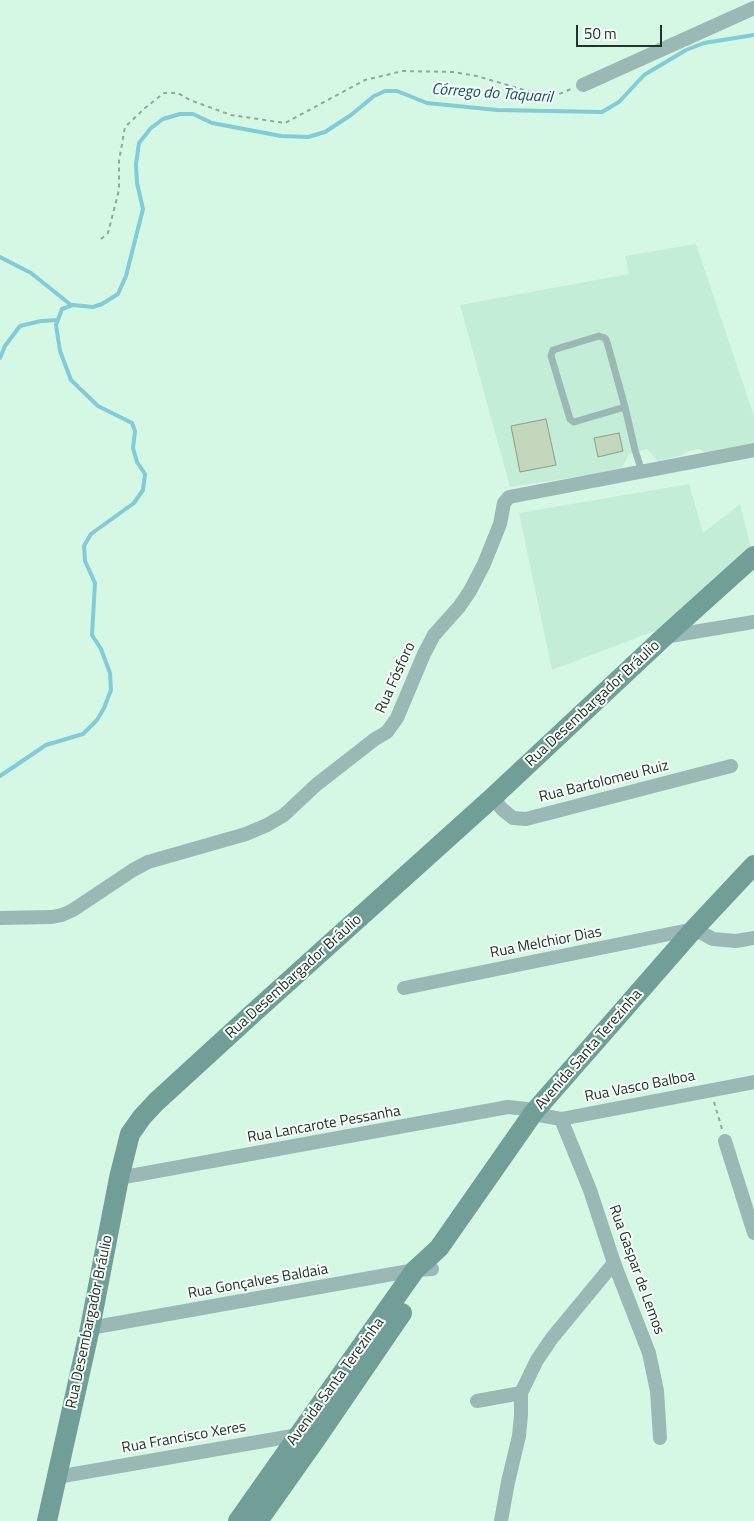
<!DOCTYPE html>
<meta charset="utf-8">
<style>
body{margin:0}
#map{position:relative;width:754px;height:1521px;overflow:hidden;background:#d5f8e4;font-family:"Titillium Web",sans-serif}
canvas{display:block}
.scale{position:absolute;left:576px;top:25px;width:86px;height:22px;box-sizing:border-box;border:2px solid #24322b;border-top:0;padding-left:6px;font-size:15px;line-height:18px;white-space:nowrap;color:#24322b;-webkit-text-stroke:4px #f6fdf9;paint-order:stroke}
</style>
<div id="map">
<canvas width="754" height="1521"></canvas>
<div class="scale">50 m</div>
</div>
<script>
const ctx = document.querySelector('canvas').getContext('2d');
ctx.lineJoin = 'round';
function fillPath(path, color) {
  ctx.fillStyle = color;
  ctx.fill(path, 'evenodd');
}
function toPath(rows) {
  const path = new Path2D();
  for (const r of rows) {
    path.moveTo(r[0], r[1]);
    for (let i = 2; i < r.length; i += 2) path.lineTo(r[i], r[i + 1]);
  }
  return path;
}
function strokePath(path, color, width, dash) {
  ctx.strokeStyle = color;
  ctx.lineWidth = width;
  ctx.lineCap = dash ? 'butt' : 'round';
  ctx.setLineDash(dash || []);
  ctx.stroke(path);
}
function label(font, color, halo, rows, align = 'center') {
  ctx.font = font + ' "Titillium Web",sans-serif';
  ctx.lineWidth = 4;
  ctx.setLineDash([]);
  ctx.textBaseline = 'middle';
  ctx.strokeStyle = halo;
  ctx.fillStyle = color;
  for (const [text, x, y, turn = 0] of rows) {
    ctx.save();
    ctx.translate(x, y);
    ctx.rotate((+turn || 0) * Math.PI / 180);
    ctx.textAlign = isNaN(turn) ? turn : align;
    if (halo) ctx.strokeText(text, 0, 0);
    ctx.fillText(text, 0, 0);
    ctx.restore();
  }
}
fillPath(toPath([
 [696,244,754,416,754,447,709,455,699,449,687,452,680,456,658,461,647,449,629,454,621,470,510,487,460,305,629,274,625,256],
 [689,484,703,533,740,504,752,552,657,630,552,670,519,513]
]), '#c3edd6');
strokePath(toPath([
 [0,257,31,273,71,305],
 [0,358,5,346,20,326,41,321,58,320],
 [0,776,46,745,83,734,97,720,104,708,111,690,110,673,101,649,92,635,95,583,85,561,84,546,91,534,134,503,143,490,145,474,137,462,133,448,135,431,132,423,98,406,71,380,60,351,56,325,62,309,73,305,93,307,102,304,118,294,126,276,143,209,137,183,136,164,139,143,151,128,163,119,180,114,193,114,212,123,281,136,308,137,325,132,351,115,374,96,385,91,397,91,427,103,497,110,602,112,619,102,644,75,686,50,704,43,754,35]
]), '#83cbd6', 4);
const building = toPath([
 [546,419,556,465,520,472,511,426,546,419],
 [619,433,623,451,598,457,594,438,619,433]
]);
fillPath(building, '#c2d7bb');
strokePath(building, '#8b9f84', 1);
strokePath(toPath([
 [101,239,108,233,119,190,119,161,125,127,145,108,164,93,178,93,190,100,231,115,285,123,365,80,403,71,453,72,477,76,531,92,559,94,571,89],
 [714,1102,722,1129]
]), '#8faa9b', 2, [4, 4]);
strokePath(toPath([
 [625,407,574,422,570,419,551,356,553,350,599,336,605,338,607,342,625,407,635,450,642,472]
]), '#9bb9b4', 7);
strokePath(toPath([
 [583,85,754,8],
 [664,637,754,622],
 [492,798,503,810,513,818,526,819,731,766],
 [0,918,52,917,62,915,73,910,133,870,148,862,246,834,267,825,284,815,316,785,375,739,387,732,397,718,424,654,434,635,459,607,470,591,484,564,500,524,504,503,509,497,754,450],
 [404,988,694,929,713,939,736,941,754,938],
 [561,1119,590,1190,614,1263,649,1353,657,1391,660,1438],
 [725,1141,754,1233],
 [119,1178,508,1107,527,1109,539,1115,561,1119,754,1082],
 [90,1328,415,1270,432,1269],
 [477,1401,521,1393],
 [57,1477,298,1435,303,1436],
 [501,1521,508,1482,519,1436,521,1415,521,1393,537,1360,552,1338,614,1263]
]), '#9bb9b4', 14);
strokePath(toPath([
 [47,1521,90,1328,119,1178,130,1134,142,1117,156,1102,250,1016,492,798,664,637,754,556],
 [238,1521,415,1270,439,1248,534,1112,694,929,754,865],
 [258,1521,316,1439,402,1313]
]), '#719f98', 20);
label('15px', '#24322b', '#f6fdf9', [
 ["Rua Fósforo",396,678,-66],
 ["Rua Desembargador Bráulio",593,704,-43],
 ["Rua Bartolomeu Ruiz",604,782,-14],
 ["Rua Melchior Dias",546,943,-11],
 ["Rua Desembargador Bráulio",294,977,-42],
 ["Avenida Santa Terezinha",589,1050,-49],
 ["Rua Vasco Balboa",640,1087,-11],
 ["Rua Lancarote Pessanha",324,1125,-10],
 ["Rua Gaspar de Lemos",636,1270,70],
 ["Rua Gonçalves Baldaia",258,1282,-10],
 ["Rua Desembargador Bráulio",90,1322,-78],
 ["Avenida Santa Terezinha",336,1382,-54],
 ["Rua Francisco Xeres",184,1438,-10]
]);
label('italic 16px', '#12525a', '#f6fdf9', [
 ["Córrego do Taquaril",492,94,4]
]);
</script>
